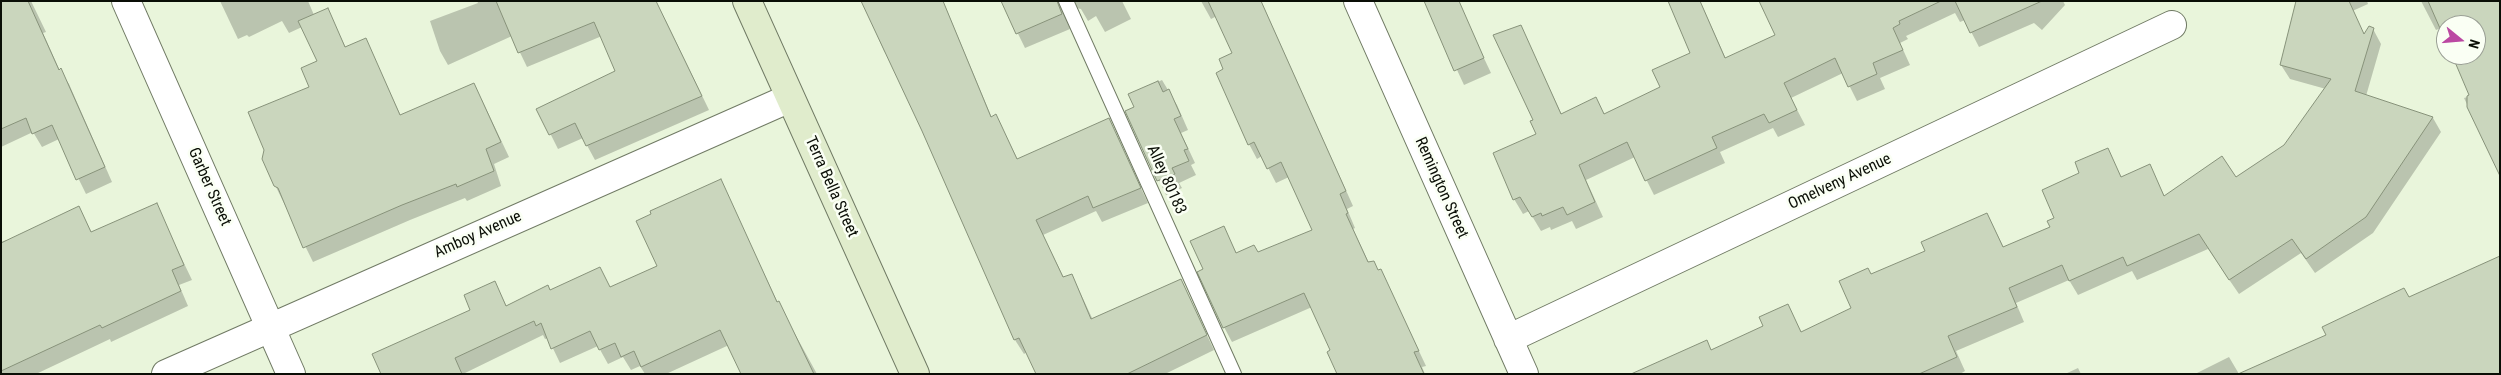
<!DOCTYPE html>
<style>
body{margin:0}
#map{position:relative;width:2501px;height:375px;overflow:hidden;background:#e9f5db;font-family:"Roboto Condensed",sans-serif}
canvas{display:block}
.frame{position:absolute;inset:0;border:2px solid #0a0e06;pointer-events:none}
.north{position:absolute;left:2436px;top:15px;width:50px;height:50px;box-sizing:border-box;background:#fafff4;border:1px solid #9a9f95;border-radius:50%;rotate:107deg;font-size:14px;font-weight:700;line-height:20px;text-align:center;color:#0a0e06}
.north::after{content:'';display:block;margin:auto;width:18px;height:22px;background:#bb48a2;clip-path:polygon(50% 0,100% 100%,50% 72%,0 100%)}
</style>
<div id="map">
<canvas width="2501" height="375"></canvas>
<div class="frame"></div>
<div class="north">N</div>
</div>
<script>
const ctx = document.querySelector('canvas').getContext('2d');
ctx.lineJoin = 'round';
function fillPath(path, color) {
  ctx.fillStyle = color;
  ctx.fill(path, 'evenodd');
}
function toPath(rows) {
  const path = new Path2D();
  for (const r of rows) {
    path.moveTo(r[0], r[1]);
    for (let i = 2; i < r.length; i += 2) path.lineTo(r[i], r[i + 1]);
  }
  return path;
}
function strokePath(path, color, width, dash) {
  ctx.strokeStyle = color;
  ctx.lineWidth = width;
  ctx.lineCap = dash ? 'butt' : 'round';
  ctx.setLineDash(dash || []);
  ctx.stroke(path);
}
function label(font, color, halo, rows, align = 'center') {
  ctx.font = font + ' "Roboto Condensed",sans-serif';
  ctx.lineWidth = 5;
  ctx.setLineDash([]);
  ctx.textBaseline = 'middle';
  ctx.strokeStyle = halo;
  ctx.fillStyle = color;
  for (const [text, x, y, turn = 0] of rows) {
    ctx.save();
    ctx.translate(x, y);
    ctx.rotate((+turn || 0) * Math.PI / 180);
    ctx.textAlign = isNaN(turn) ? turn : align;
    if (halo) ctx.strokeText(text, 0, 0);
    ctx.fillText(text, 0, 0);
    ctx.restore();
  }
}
fillPath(toPath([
 [1,1,31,1,46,32,43,33,60,71,69,84,112,182,86,194,59,139,42,147,33,132,1,147],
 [220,1,308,1,314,15,327,9,346,48,365,39,401,116,482,100,509,157,494,164,501,186,467,201,465,198,410,220,313,262,275,185,318,62,302,27,289,33,282,21,249,37,247,35,238,39],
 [477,1,654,1,666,21,709,110,595,160,583,138,558,149,538,109,616,71,602,36,527,67,512,36,448,65,440,51,430,21,478,3],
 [862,1,943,1,992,118,996,116,1018,160,1109,120,1148,203,1102,222,1096,211,1043,235,1064,278,1072,275,1093,320,1181,280,1214,350,1165,374,1038,374,1027,352,1024,354,1015,340,893,65,884,51],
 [1002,1,1122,1,1131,19,1105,32,1096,16,1088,21,1081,9,1071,7,1065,16,1070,29,1025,48],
 [1201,1,1261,1,1353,206,1347,209,1355,228,1353,229,1369,263,1388,285,1426,366,1422,367,1425,374,1338,374,1332,351,1312,307,1232,342,1224,327,1204,270,1223,227,1237,254,1258,254,1313,230,1289,177,1276,183,1262,156,1257,159,1249,144,1225,70,1234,53,1217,16,1211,19],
 [1425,1,1473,35,1491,73,1464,85],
 [1669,1,1700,1,1726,59,1776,35,1787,1,2063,1,2065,5,2042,30,2034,23,1979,47,1965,20,1960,22,1955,13,1906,36,1908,39,1900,43,1910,65,1880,78,1885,89,1857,101,1843,73,1791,98,1805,125,1778,137,1773,128,1720,152,1725,163,1654,195,1635,157,1586,180,1603,217,1576,229,1572,221,1551,230,1550,227,1541,231,1529,211,1523,214,1514,199,1537,135,1521,27,1562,115,1596,99,1605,115,1661,88,1692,53],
 [2327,1,2367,1,2368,4,2339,17,2358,23,2365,35,2373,29,2381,44,2366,96,2433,118,2441,132,2373,233,2315,273,2301,253,2239,294,2208,249,2137,280,2132,271,2078,295,2069,280,2016,303,2024,322,1956,351,1965,371,1960,374,1634,374,1712,351,1764,326,1787,305,1802,333,1853,308,1871,275,1927,252,1987,214,2004,248,2051,228,2081,174,2107,150,2122,178,2149,166,2165,197,2236,178,2284,146,2326,89,2290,79,2281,65],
 [2421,1,2500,1,2492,156,2464,98,2471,96,2453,55,2476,55,2476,25,2446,25,2446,39,2441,28,2436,30],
 [1162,80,1177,105,1188,130,1181,133,1195,163,1191,165,1196,175,1179,183,1182,188,1166,195,1127,111,1136,108,1130,95],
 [720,180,778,303,817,374,742,374,729,345,666,374,645,374,640,366,631,370,623,357,608,364,598,346,560,363,548,338,545,339,543,335,463,374,383,374,472,311,495,283,507,307,550,292,610,288,658,266],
 [156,205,192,280,179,285,188,306,111,342,110,339,36,374,1,374,1,242,7,240,8,242,79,208,92,233],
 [2229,357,2239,374,2195,374],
 [2078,368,2081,374,2065,374]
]), '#0003');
const building = toPath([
 [1,1,28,1,59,70,61,68,105,167,76,180,52,125,32,134,26,118,1,129,1,1],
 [496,1,656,1,702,96,586,146,575,123,549,135,536,109,615,71,594,22,518,53,496,1],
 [861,1,943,1,991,117,996,114,1017,159,1109,118,1141,188,1093,208,1088,196,1036,220,1063,277,1072,274,1091,319,1181,279,1207,335,1127,374,1036,374,1019,338,1014,340,922,131,861,1],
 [1001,1,1057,1,1062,14,1016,34,1001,1],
 [1208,1,1261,1,1346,191,1340,194,1348,213,1346,214,1368,262,1374,261,1378,270,1381,269,1419,351,1414,352,1424,374,1337,374,1327,352,1330,350,1304,293,1223,328,1197,272,1203,269,1190,241,1224,226,1236,253,1254,245,1258,252,1312,230,1281,162,1267,169,1254,142,1248,145,1216,73,1223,69,1219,59,1232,53,1208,1],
 [1424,1,1459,1,1484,58,1454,71,1424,1],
 [1668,1,1700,1,1725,58,1775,35,1759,1,1941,1,1899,21,1900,24,1893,28,1903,50,1873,63,1877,74,1848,87,1835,58,1784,83,1797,110,1769,123,1764,114,1712,137,1717,148,1645,181,1627,142,1579,165,1595,202,1567,215,1563,207,1542,216,1541,213,1532,217,1520,197,1513,200,1493,153,1536,134,1530,121,1533,120,1493,35,1521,25,1561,114,1596,97,1604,114,1660,87,1652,70,1690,53,1668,1],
 [1955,1,2042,1,1970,33,1955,1],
 [2296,1,2349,1,2364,34,2369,26,2374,28,2355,91,2433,117,2366,217,2306,259,2292,239,2229,280,2199,234,2127,266,2123,257,2069,281,2062,265,2009,288,2017,307,1948,336,1957,357,1919,374,1631,374,1707,340,1711,350,1763,326,1759,317,1788,304,1801,332,1851,308,1839,281,1868,268,1871,274,1925,251,1921,242,1987,213,2003,247,2050,227,2047,221,2054,218,2042,190,2079,173,2075,162,2108,148,2121,177,2150,164,2164,196,2222,156,2236,177,2284,145,2331,79,2280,65,2296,1],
 [2428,1,2500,1,2500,176,2467,107,2467,96,2469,95,2452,55,2476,55,2476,25,2446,25,2446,42,2428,1],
 [328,8,345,47,366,38,400,115,474,83,501,142,486,149,494,171,457,187,456,184,402,205,303,248,278,188,274,186,262,159,264,150,248,112,309,87,301,68,317,61,298,21,328,8],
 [1158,81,1163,92,1169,89,1181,116,1174,119,1188,149,1184,150,1189,161,1172,168,1175,174,1157,181,1125,111,1134,107,1128,94,1158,81],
 [721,179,777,302,779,301,814,374,741,374,720,330,641,367,634,351,621,357,615,343,599,350,590,331,551,349,541,323,536,326,534,321,455,358,462,374,381,374,372,354,470,310,464,295,495,281,506,306,548,285,550,290,600,267,610,287,657,266,636,221,651,214,650,211,721,179],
 [157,203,184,265,172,270,181,291,102,328,100,325,1,371,1,243,79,206,91,232,157,203],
 [2500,256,2500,374,2238,374,2326,335,2322,327,2404,288,2409,297,2500,256]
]);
fillPath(building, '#cad6bd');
strokePath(building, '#87927a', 1);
const lane = toPath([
 [1066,1,1234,374]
]);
const street = toPath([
 [126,1,291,374],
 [1358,1,1524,374],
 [1508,339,2172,25],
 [166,374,790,98]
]);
const secondary = toPath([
 [747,1,915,374]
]);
strokePath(lane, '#707a64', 16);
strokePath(street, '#707a64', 30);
strokePath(secondary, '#707a64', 30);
strokePath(lane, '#fff', 14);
strokePath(street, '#fff', 28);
strokePath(secondary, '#e0eccc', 28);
label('16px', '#0a0e06', '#fafff4', [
 ["Alley 80183",1166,180,66],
 ["Omelveny Avenue",1840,182,-25],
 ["Garber Street",209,187,66],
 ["Terra Bella Street",831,187,66],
 ["Remington Street",1441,188,66],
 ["Amboy Avenue",478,235,-24]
]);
</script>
